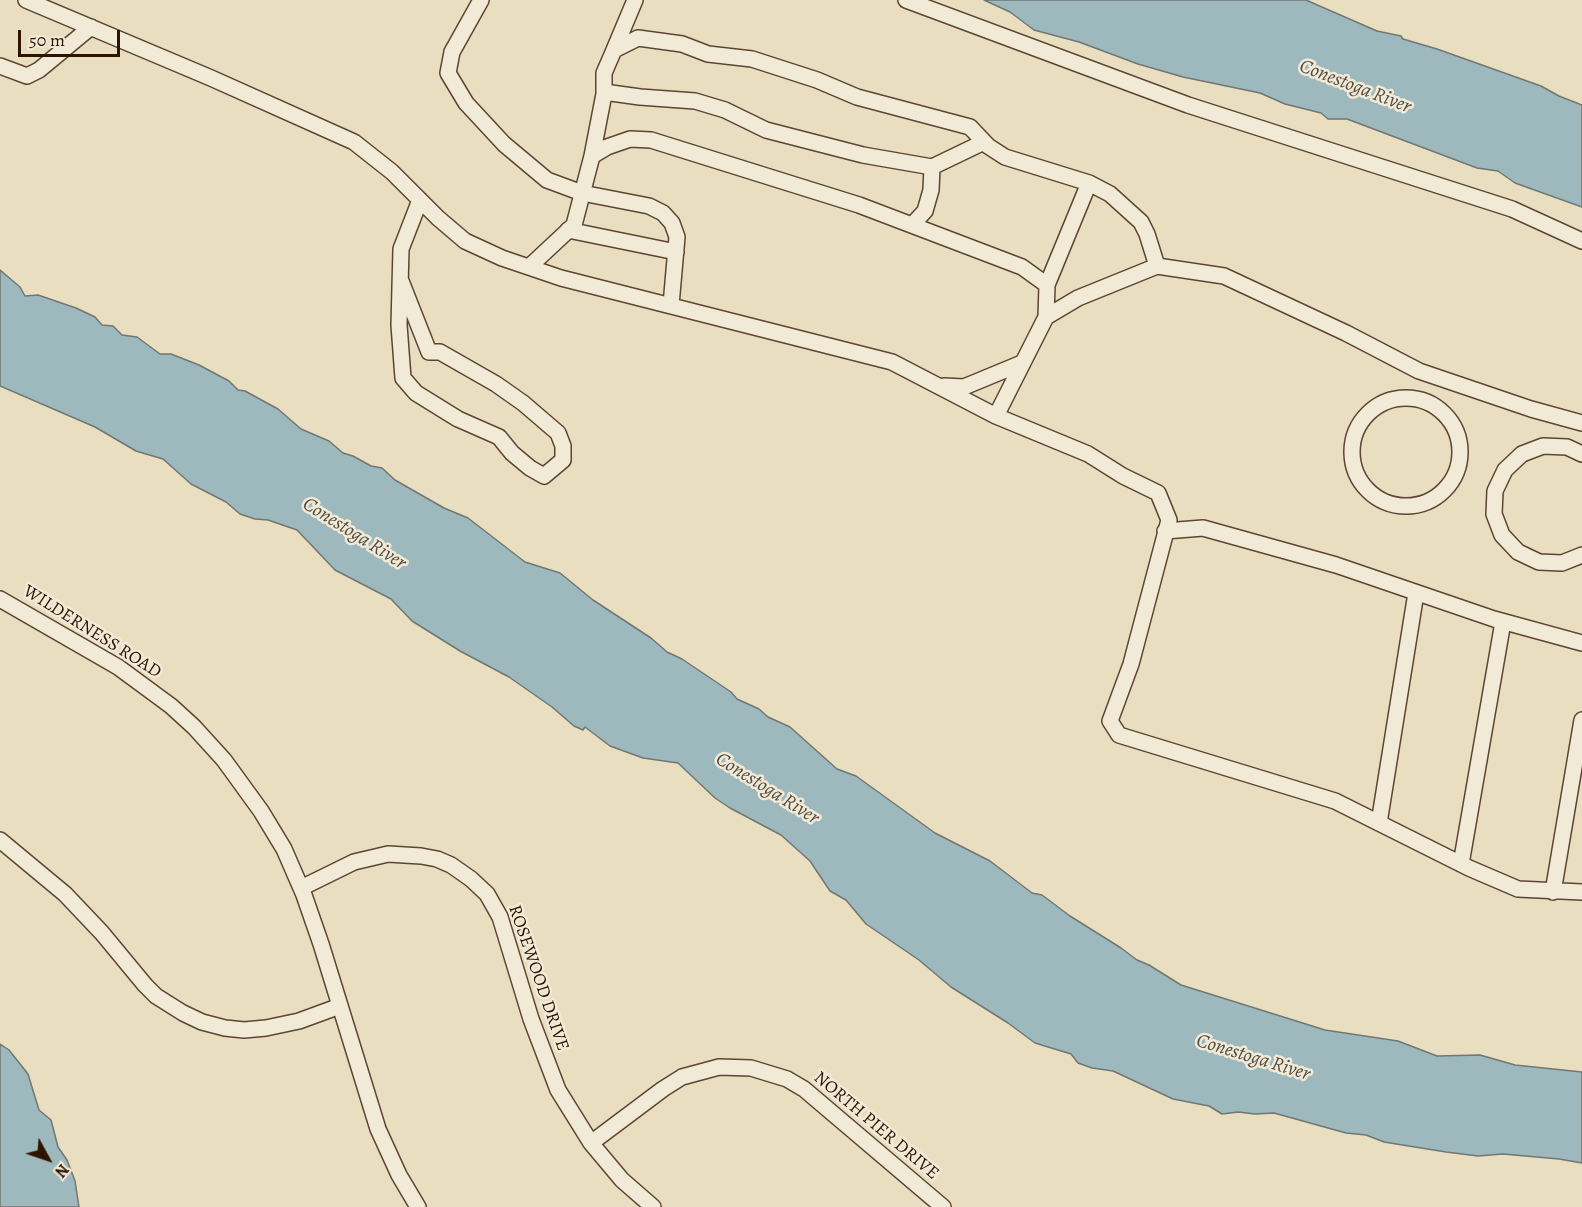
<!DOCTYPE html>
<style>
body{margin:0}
#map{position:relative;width:1582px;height:1207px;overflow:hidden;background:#eadec1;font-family:Alegreya,serif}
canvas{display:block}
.north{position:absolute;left:18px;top:1129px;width:60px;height:60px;-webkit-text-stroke:4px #f1ead7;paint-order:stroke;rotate:130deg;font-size:16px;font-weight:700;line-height:24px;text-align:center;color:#2e1301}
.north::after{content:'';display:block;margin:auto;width:21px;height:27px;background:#2e1301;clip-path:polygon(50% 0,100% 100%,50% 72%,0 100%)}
.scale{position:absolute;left:18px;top:30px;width:102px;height:27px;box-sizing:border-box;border:3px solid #2e1301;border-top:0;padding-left:8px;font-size:18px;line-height:21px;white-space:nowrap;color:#2e1301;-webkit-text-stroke:4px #f1ead7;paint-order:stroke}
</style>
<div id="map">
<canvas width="1582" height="1207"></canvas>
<div class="north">N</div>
<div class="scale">50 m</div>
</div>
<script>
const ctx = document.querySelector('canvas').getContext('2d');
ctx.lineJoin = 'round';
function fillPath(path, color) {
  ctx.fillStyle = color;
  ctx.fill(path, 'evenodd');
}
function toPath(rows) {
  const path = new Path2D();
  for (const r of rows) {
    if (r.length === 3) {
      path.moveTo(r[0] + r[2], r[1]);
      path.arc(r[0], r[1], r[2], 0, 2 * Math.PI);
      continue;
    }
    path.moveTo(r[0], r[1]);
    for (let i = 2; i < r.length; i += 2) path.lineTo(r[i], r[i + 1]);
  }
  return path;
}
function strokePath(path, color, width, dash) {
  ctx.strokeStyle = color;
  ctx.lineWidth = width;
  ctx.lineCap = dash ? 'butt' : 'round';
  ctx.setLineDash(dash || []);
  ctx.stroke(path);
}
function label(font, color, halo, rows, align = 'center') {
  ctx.font = font + ' Alegreya,serif';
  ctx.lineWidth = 5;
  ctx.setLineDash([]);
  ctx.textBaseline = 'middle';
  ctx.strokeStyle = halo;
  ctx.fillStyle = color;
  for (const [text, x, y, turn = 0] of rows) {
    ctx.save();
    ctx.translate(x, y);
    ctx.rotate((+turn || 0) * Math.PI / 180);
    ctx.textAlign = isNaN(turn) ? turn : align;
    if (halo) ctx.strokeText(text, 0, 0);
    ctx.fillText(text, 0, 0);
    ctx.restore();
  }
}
const water = toPath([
 [984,0,1306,0,1377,31,1401,36,1403,39,1437,49,1541,86,1559,96,1582,105,1582,207,1515,183,1498,171,1477,168,1347,119,1328,119,1321,113,1285,104,1260,93,1183,77,1138,64,1079,42,1034,30,1010,12,984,0],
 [0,270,20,287,25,296,38,295,76,308,95,317,102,325,113,326,122,335,137,337,160,354,171,354,199,365,229,381,238,390,245,391,278,409,301,429,329,441,343,453,353,456,371,466,382,468,395,480,444,508,468,518,525,562,560,573,593,600,651,638,667,652,682,659,731,692,737,699,759,709,768,717,790,727,837,769,856,776,935,833,990,861,1032,893,1042,895,1070,916,1121,948,1137,960,1149,965,1181,985,1325,1030,1398,1041,1437,1056,1480,1055,1515,1065,1582,1072,1582,1163,1559,1159,1503,1154,1478,1156,1446,1152,1384,1142,1366,1135,1346,1133,1274,1113,1255,1114,1238,1112,1222,1114,1209,1106,1173,1099,1113,1071,1092,1068,1078,1063,1071,1054,1035,1043,1008,1023,951,987,919,960,866,924,846,900,830,891,810,861,781,835,730,808,715,798,678,763,643,758,610,746,585,727,583,730,574,726,552,707,509,677,460,651,412,621,391,599,335,570,297,530,268,520,255,519,240,514,226,502,191,484,163,459,136,451,95,427,0,386,0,270],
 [0,1044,9,1050,28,1074,39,1110,51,1120,58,1147,67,1160,75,1181,79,1207,0,1207,0,1044]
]);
fillPath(water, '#9db9be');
strokePath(water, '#717772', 1.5);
const minor = toPath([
 [26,0,211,78,354,142,392,172,438,218,465,241,502,258,561,278,892,362,996,416,1088,454,1123,476,1158,493,1169,520,1131,664,1110,721,1119,735,1335,801,1469,868,1518,889,1582,892],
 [481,0,452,52,448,73,466,103,504,144,547,180,582,193,649,206,663,213,672,223,677,237,671,305],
 [906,0,1188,105,1512,209,1582,241],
 [614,50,635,0],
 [0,66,27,76,39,70,91,27],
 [604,92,640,97,695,101,725,110,766,130,863,155,932,167,984,142],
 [592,156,607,147,630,139,651,140,859,205,1022,267,1047,285],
 [912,225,925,211,931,190,932,167],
 [568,230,676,252],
 [529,267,574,225,592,156,604,94,604,73,614,50,638,38,682,44,708,54,752,59,817,80,857,97,970,127,988,146,1005,157,1089,183,1110,194,1141,222,1147,234,1157,266],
 [401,281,429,352,440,352,496,384,523,403,558,433,563,446,563,460,544,476,530,468,512,453,499,437,458,419,416,393,403,378,399,325,401,249,420,200],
 [1046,317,1078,298,1157,266,1224,276,1346,333,1419,371,1531,409,1582,423],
 [944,386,964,387,1022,363],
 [1406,452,54],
 [996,416,1046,317,1047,285,1089,183],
 [1582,454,1567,447,1543,446,1522,454,1505,470,1495,491,1494,514,1502,535,1518,552,1539,562,1562,563,1582,555],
 [1165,531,1203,528,1336,565,1494,619,1582,643],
 [0,599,118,667,171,706,194,727,224,760,261,811,284,849,304,895,321,944,378,1129,399,1175,418,1207],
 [1379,823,1416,593],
 [0,840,65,894,102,933,145,985,156,996,183,1013,202,1022,225,1028,244,1030,266,1028,299,1021,340,1006],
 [1461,864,1503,622],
 [301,888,354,862,388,854,421,856,437,859,451,865,471,879,487,894,500,917,531,1019,558,1090,591,1143,622,1180,653,1207],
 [1553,892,1582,720],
 [591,1143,663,1089,682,1077,719,1067,751,1068,787,1079,804,1089,943,1207]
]);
strokePath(minor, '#5d4631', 18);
strokePath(minor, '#f1ead7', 15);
label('18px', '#2e1301', '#f1ead7', [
 ["WILDERNESS ROAD",92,632,32],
 ["ROSEWOOD DRIVE",538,978,71],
 ["NORTH PIER DRIVE",876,1126,40]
]);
label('italic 20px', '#554d43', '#f1ead7', [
 ["Conestoga River",1355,87,21],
 ["Conestoga River",354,534,32],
 ["Conestoga River",767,789,32],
 ["Conestoga River",1253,1058,17]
]);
</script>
